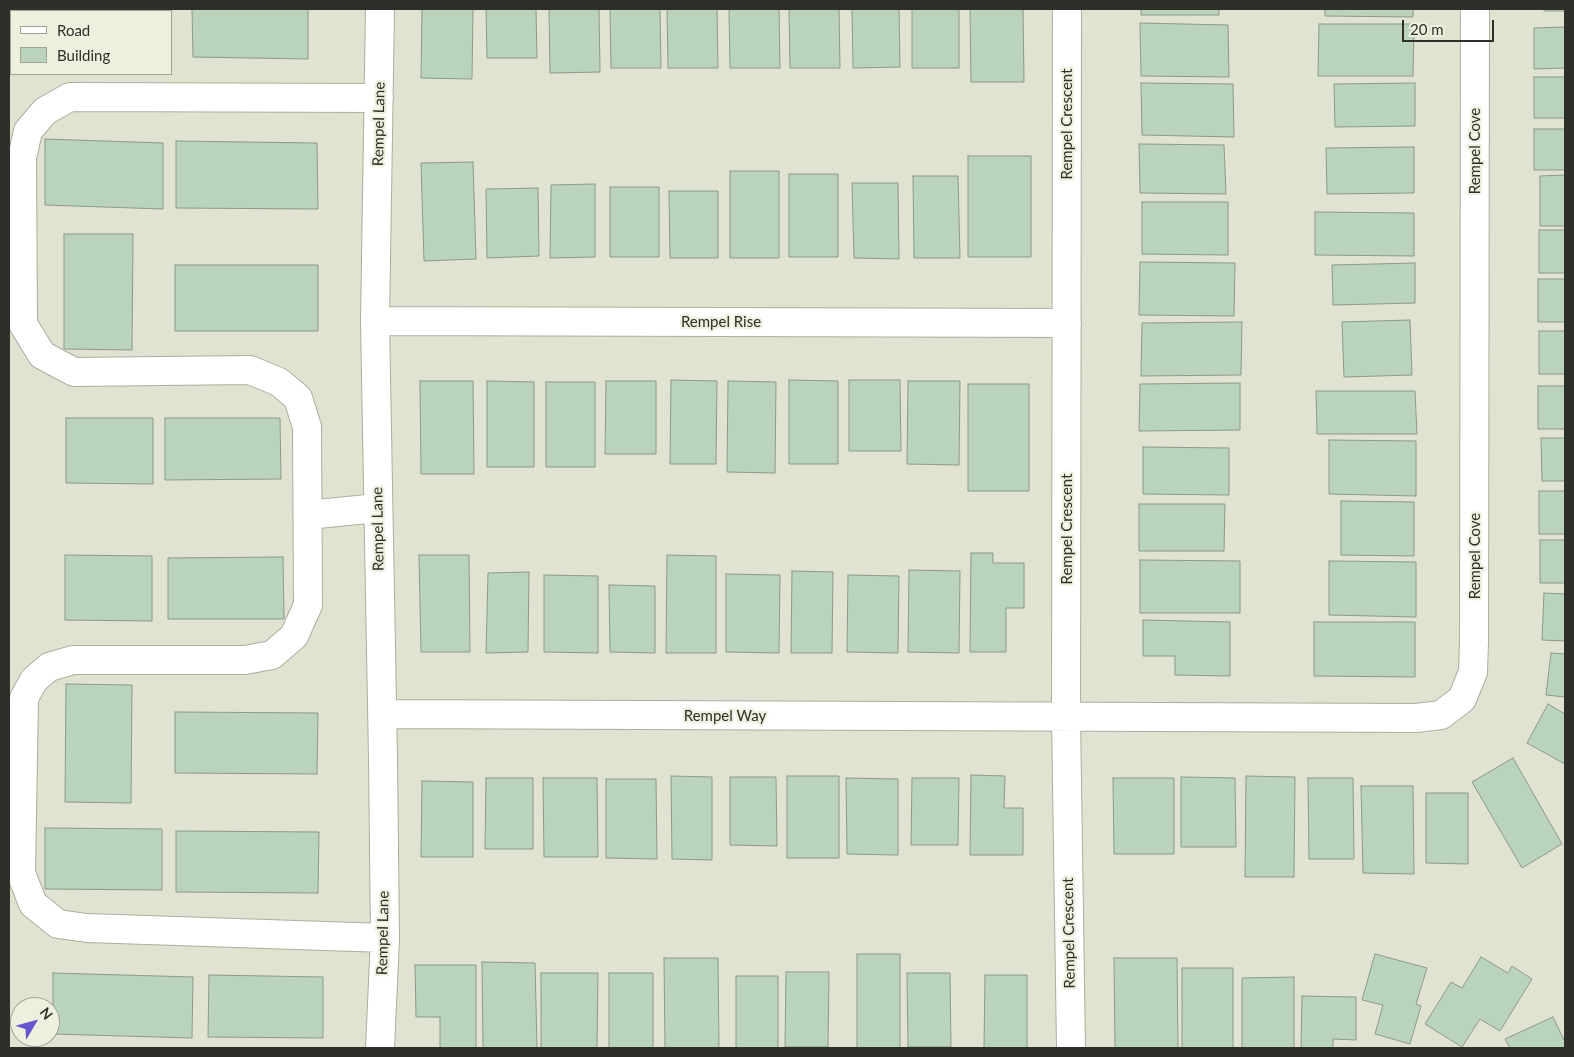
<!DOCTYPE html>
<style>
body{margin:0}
#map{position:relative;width:1574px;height:1057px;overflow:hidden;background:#e1e3d1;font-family:Lato,sans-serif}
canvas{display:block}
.frame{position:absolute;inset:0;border:10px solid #2e2f28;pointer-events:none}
.legend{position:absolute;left:10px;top:10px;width:162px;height:65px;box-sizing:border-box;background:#eef0de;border:1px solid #a1a395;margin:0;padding:6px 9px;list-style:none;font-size:15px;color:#2e2f28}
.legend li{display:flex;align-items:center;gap:10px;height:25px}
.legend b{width:25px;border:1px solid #a1a395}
.north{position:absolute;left:10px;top:997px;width:50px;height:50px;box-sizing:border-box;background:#eef0de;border:1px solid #a1a395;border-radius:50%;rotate:53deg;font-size:14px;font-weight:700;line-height:20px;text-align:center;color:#2e2f28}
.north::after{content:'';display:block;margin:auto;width:18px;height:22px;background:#6456cf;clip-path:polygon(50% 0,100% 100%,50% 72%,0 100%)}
.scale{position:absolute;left:1402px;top:20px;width:92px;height:22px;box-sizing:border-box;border:2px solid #2e2f28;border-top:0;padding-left:6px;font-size:15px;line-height:18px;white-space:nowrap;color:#2e2f28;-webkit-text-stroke:4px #eef0de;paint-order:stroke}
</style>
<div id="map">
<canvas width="1574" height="1057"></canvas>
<div class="frame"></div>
<ul class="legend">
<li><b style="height:6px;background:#fff"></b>Road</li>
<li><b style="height:14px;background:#bad4bb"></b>Building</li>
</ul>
<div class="north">N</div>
<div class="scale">20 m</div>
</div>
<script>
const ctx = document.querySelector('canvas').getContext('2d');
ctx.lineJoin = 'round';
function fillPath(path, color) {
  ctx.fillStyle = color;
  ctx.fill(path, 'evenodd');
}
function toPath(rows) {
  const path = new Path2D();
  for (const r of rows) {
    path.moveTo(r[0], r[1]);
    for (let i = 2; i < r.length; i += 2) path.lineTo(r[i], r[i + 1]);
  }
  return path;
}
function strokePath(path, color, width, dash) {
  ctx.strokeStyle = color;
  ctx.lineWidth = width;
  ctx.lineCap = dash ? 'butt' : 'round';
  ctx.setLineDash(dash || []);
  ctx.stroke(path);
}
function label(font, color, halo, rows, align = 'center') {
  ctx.font = font + ' Lato,sans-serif';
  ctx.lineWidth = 4.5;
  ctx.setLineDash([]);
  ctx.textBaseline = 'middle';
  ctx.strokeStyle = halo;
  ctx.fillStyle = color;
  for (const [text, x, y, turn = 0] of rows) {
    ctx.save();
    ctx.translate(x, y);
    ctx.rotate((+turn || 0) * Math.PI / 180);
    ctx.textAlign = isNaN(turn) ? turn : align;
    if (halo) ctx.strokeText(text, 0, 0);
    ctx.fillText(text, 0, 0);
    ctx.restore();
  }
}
const building = toPath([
 [26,9,169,9,169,11,26,11,26,9],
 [192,9,308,9,308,59,193,57,192,9],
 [422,9,473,9,472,79,421,78,422,9],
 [486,9,536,9,537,58,487,58,486,9],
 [549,9,599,9,600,72,550,73,549,9],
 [610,9,660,9,661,68,611,68,610,9],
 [667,9,717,9,718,68,668,68,667,9],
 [729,9,779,9,780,68,730,68,729,9],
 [789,9,839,9,840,68,790,68,789,9],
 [852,9,899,9,900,67,853,68,852,9],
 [912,9,959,9,959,68,912,68,912,9],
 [970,9,1023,9,1024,82,971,82,970,9],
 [1141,9,1219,9,1219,15,1141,15,1141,9],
 [1325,9,1413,9,1413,17,1325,16,1325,9],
 [1544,9,1565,9,1565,11,1544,11,1544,9],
 [1140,23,1228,25,1229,77,1141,76,1140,23],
 [1319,24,1414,24,1413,76,1318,76,1319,24],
 [1565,27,1565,68,1534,69,1534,28,1565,27],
 [1534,77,1565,77,1565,118,1534,118,1534,77],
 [1141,83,1233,84,1234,137,1142,135,1141,83],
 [1415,83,1415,126,1335,127,1334,84,1415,83],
 [1534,129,1565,129,1565,170,1534,170,1534,129],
 [45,139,163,143,163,209,45,205,45,139],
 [176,141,317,143,318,209,176,208,176,141],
 [1139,144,1224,145,1226,194,1140,193,1139,144],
 [1414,147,1414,193,1327,194,1326,148,1414,147],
 [968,156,1031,156,1031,257,968,257,968,156],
 [473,162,476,259,424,261,421,163,473,162],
 [730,171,779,171,779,258,730,258,730,171],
 [789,174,838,174,838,257,789,257,789,174],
 [1565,175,1565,226,1540,226,1540,176,1565,175],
 [913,176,958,176,960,258,914,258,913,176],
 [852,183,898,183,899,259,854,258,852,183],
 [595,184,595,257,550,258,551,185,595,184],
 [610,187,659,187,659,257,610,257,610,187],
 [538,188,539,256,487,258,486,189,538,188],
 [669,191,718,191,718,258,670,258,669,191],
 [1142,202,1228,202,1228,255,1142,254,1142,202],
 [1315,212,1414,213,1414,256,1315,255,1315,212],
 [1539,230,1565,230,1565,273,1539,273,1539,230],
 [64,234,133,234,132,350,64,349,64,234],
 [1140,262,1235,263,1234,316,1139,315,1140,262],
 [1415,263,1415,303,1333,305,1332,265,1415,263],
 [175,265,318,265,318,331,175,331,175,265],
 [1538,279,1565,279,1565,322,1538,322,1538,279],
 [1410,320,1412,375,1344,377,1342,322,1410,320],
 [1242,322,1241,375,1141,376,1142,323,1242,322],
 [1539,331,1565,331,1565,374,1539,374,1539,331],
 [671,380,717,381,716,464,670,464,671,380],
 [789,380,838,381,838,464,789,464,789,380],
 [849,380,900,380,901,451,849,451,849,380],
 [420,381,473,381,474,474,421,474,420,381],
 [487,381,534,382,534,467,487,467,487,381],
 [606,381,656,381,656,454,605,454,606,381],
 [728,381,776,382,775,473,727,472,728,381],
 [908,381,960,381,959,465,907,464,908,381],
 [546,382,595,382,595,467,546,467,546,382],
 [1240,383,1240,430,1139,431,1140,384,1240,383],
 [968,384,1029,384,1029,491,968,491,968,384],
 [1538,386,1565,386,1565,429,1538,429,1538,386],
 [1316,391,1415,391,1417,434,1317,434,1316,391],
 [66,418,153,418,153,484,66,483,66,418],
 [165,418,280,418,281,479,165,480,165,418],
 [1541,438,1565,438,1565,481,1542,481,1541,438],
 [1329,440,1416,441,1416,496,1329,494,1329,440],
 [1143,447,1229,448,1229,495,1143,494,1143,447],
 [1539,491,1565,491,1565,534,1539,534,1539,491],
 [1341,501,1414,502,1414,556,1341,555,1341,501],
 [1139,504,1225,504,1224,551,1139,551,1139,504],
 [1540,540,1565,540,1565,583,1540,583,1540,540],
 [971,553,993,553,993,563,1024,563,1024,608,1006,608,1006,652,970,652,971,553],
 [65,555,152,556,152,621,65,620,65,555],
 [419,555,469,555,470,652,421,652,419,555],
 [667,555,716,556,716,653,666,653,667,555],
 [283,557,284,619,168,619,168,558,283,557],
 [1140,560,1240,561,1240,613,1140,613,1140,560],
 [1329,561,1416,562,1416,617,1329,615,1329,561],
 [909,570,960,571,959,653,908,652,909,570],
 [792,571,833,572,832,653,791,653,792,571],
 [529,572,528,652,486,653,488,573,529,572],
 [726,574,780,575,779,653,726,652,726,574],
 [544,575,598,576,598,653,544,652,544,575],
 [848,575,899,576,898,653,847,652,848,575],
 [609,585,655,586,655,653,610,652,609,585],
 [1544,593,1565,594,1565,641,1542,640,1544,593],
 [1143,620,1230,622,1230,676,1175,675,1175,656,1143,656,1143,620],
 [1314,622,1415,622,1415,677,1314,676,1314,622],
 [1551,653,1565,654,1565,697,1546,695,1551,653],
 [66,684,132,685,131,803,65,802,66,684],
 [1548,704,1565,714,1565,764,1527,743,1548,704],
 [175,712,318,713,317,774,175,773,175,712],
 [1513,758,1562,844,1522,868,1472,782,1513,758],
 [971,775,1005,776,1004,808,1023,808,1023,855,970,855,971,775],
 [671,776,712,777,712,860,672,859,671,776],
 [787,776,839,776,839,858,787,858,787,776],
 [1246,776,1295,777,1294,877,1245,877,1246,776],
 [730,777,776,777,777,846,730,845,730,777],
 [1181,777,1235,778,1236,847,1181,847,1181,777],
 [486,778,533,778,533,849,485,849,486,778],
 [543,778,597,778,598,857,544,857,543,778],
 [846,778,898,779,898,855,847,854,846,778],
 [912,778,959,778,958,845,911,845,912,778],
 [1113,778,1174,778,1174,854,1114,854,1113,778],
 [1308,778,1353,778,1354,859,1309,859,1308,778],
 [606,779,656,779,657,859,606,858,606,779],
 [422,781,473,782,473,857,421,857,422,781],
 [1361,786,1413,786,1414,874,1363,873,1361,786],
 [1426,793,1468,793,1468,864,1426,863,1426,793],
 [45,828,162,829,162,890,45,889,45,828],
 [176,831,319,832,318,893,176,892,176,831],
 [857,954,900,954,900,1048,857,1048,857,954],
 [1375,954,1427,968,1416,1004,1421,1006,1410,1044,1375,1034,1383,1005,1362,1000,1375,954],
 [1481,957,1508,973,1512,966,1532,979,1500,1031,1480,1019,1462,1047,1425,1024,1451,982,1462,988,1481,957],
 [664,958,718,958,719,1048,665,1048,664,958],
 [1114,958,1177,958,1178,1048,1115,1048,1114,958],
 [482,962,535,963,537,1048,483,1048,482,962],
 [415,965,476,965,476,1048,440,1048,440,1017,416,1017,415,965],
 [1182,968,1233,968,1233,1048,1182,1048,1182,968],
 [786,972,829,972,828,1047,785,1047,786,972],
 [53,973,193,977,192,1038,53,1034,53,973],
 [541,973,598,973,597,1048,541,1048,541,973],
 [609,973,653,973,653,1048,609,1048,609,973],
 [907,973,950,973,951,1047,908,1047,907,973],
 [209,975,323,977,323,1038,208,1037,209,975],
 [985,975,1027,975,1027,1048,984,1048,985,975],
 [736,976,778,976,778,1048,736,1048,736,976],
 [1294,977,1294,1048,1242,1048,1242,978,1294,977],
 [1302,996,1356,997,1356,1040,1333,1039,1333,1048,1301,1048,1302,996],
 [1553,1017,1565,1042,1565,1048,1510,1048,1505,1039,1553,1017]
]);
fillPath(building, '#bad4bb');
strokePath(building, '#8b988c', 1);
const minor = toPath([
 [1067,9,1066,716,1071,1048],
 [379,98,70,97,45,111,28,131,22,158,23,324,42,355,74,372,250,370,279,382,298,398,307,427,308,605,294,636,272,655,245,660,73,660,49,667,34,680,24,698,21,873,33,904,58,924,87,928,385,938],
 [375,321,1067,323],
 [308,515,377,508],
 [383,714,1416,718,1441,715,1462,699,1473,672,1474,642,1475,9],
 [380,1048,385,938,383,759,375,321,380,9]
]);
strokePath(minor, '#acae9e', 30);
strokePath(minor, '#fff', 28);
label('15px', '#2e2f28', '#eef0de', [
 ["Rempel Lane",379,124,-89],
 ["Rempel Crescent",1067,124,-90],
 ["Rempel Cove",1475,151,-90],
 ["Rempel Rise",721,322],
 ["Rempel Lane",378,529,-91],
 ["Rempel Crescent",1067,529,-90],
 ["Rempel Cove",1475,556,-90],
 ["Rempel Way",725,716],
 ["Rempel Lane",383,933,-89],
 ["Rempel Crescent",1069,933,-91]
]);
</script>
